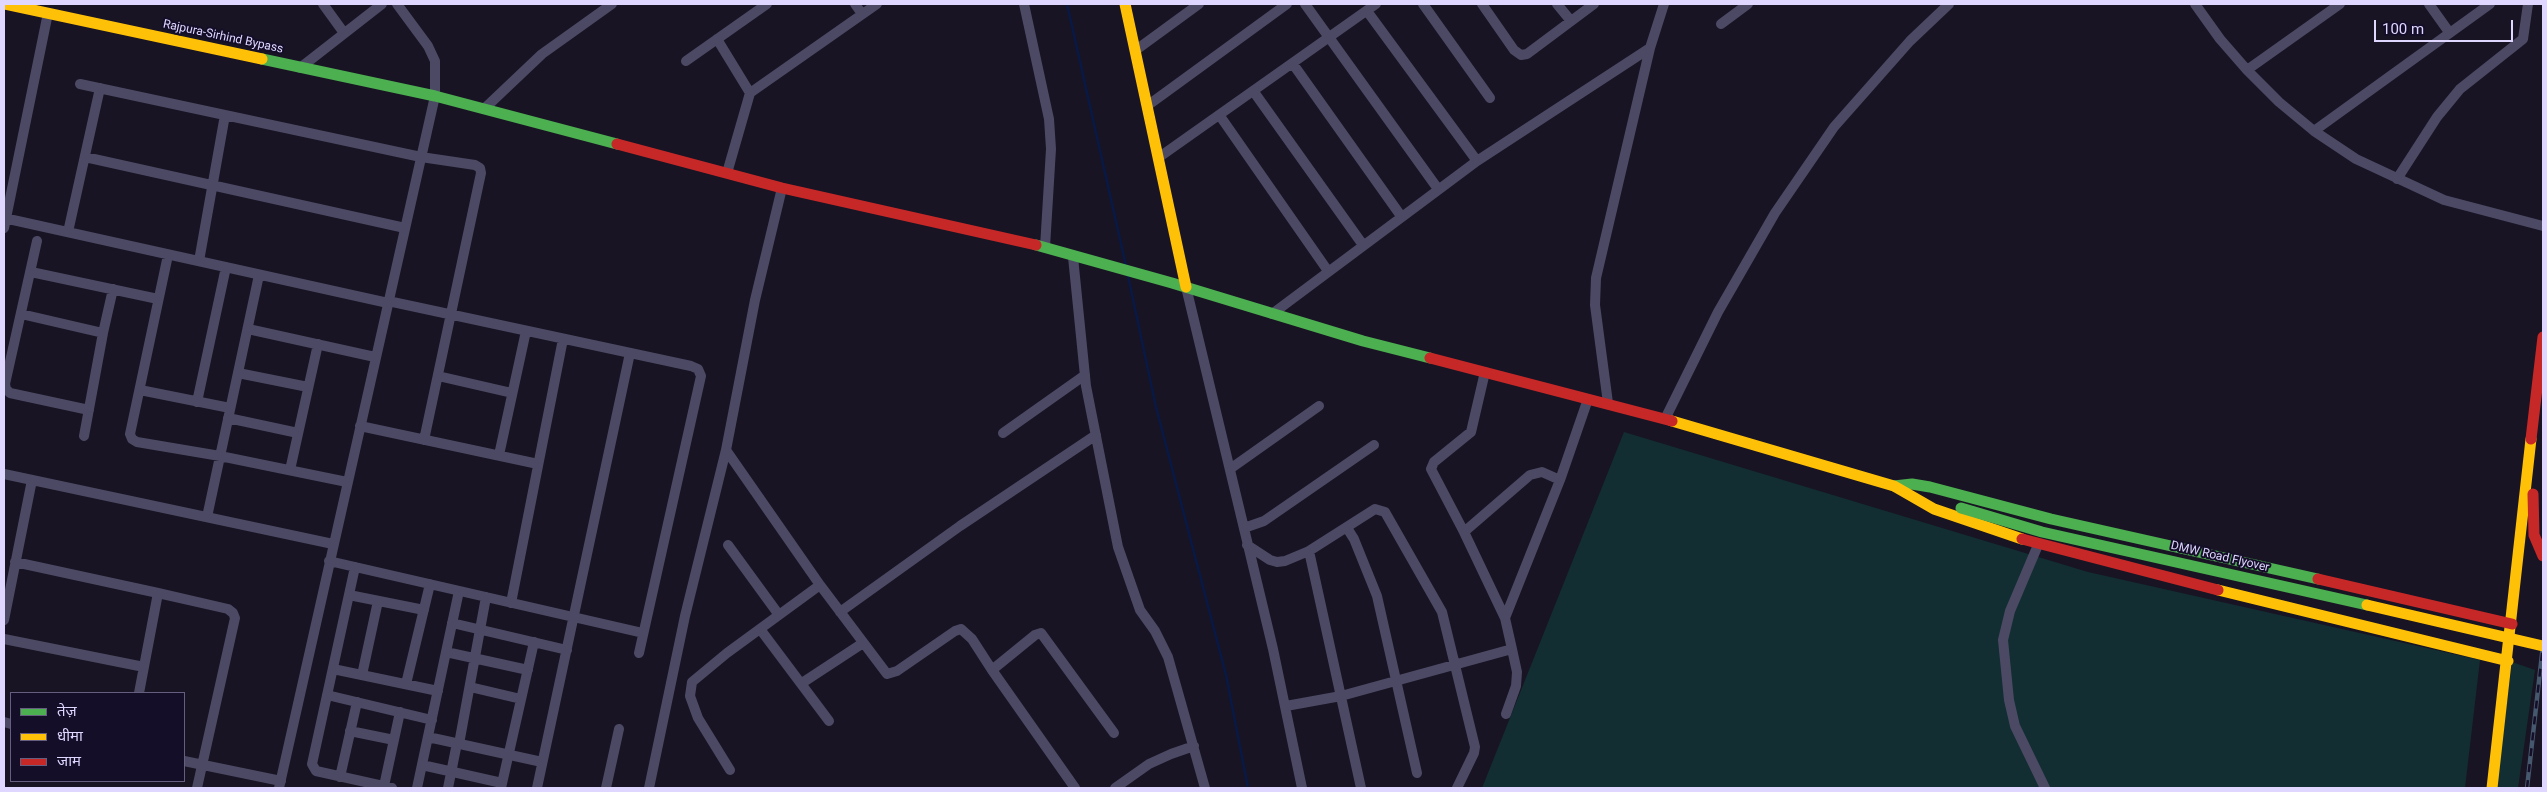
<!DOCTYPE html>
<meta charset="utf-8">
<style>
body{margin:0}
#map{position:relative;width:2547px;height:792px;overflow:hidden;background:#181423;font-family:Roboto,"Noto Sans Devanagari",sans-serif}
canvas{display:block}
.frame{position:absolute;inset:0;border:5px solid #dfd7ff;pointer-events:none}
.legend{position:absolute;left:10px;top:692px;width:175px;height:90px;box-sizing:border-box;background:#150e29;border:1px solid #665e7f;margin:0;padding:6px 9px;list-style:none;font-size:15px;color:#dfd7ff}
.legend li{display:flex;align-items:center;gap:10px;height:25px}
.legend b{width:25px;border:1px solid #665e7f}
.scale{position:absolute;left:2374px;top:20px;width:139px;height:22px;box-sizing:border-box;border:2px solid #dfd7ff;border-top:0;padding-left:6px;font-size:15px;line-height:18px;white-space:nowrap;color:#dfd7ff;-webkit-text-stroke:4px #150e29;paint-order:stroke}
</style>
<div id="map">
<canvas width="2547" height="792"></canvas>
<div class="frame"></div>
<ul class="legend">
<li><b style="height:6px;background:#4caf50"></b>तेज़</li>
<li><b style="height:6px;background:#ffc107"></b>धीमा</li>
<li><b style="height:6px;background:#c62828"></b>जाम</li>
</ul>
<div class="scale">100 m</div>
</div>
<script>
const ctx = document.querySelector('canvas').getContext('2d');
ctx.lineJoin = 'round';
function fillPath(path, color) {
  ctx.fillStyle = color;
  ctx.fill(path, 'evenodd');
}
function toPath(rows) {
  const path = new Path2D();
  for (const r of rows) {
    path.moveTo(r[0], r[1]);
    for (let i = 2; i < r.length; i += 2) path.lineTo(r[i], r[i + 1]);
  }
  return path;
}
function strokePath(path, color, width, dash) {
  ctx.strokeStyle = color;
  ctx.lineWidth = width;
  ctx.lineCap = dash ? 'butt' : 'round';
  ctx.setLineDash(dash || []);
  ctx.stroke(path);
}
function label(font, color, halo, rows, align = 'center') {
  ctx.font = font + ' Roboto,sans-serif';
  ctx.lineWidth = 4;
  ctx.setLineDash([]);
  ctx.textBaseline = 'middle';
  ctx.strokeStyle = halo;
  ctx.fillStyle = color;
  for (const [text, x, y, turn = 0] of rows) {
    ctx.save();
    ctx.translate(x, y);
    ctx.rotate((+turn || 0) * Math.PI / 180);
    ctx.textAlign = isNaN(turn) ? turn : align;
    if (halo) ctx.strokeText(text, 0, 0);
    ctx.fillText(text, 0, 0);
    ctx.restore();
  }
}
fillPath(toPath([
 [1624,432,2088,572,2480,660,2465,788,1482,788],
 [2512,662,2535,670,2518,788,2496,788]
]), '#122e32');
strokePath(toPath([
 [1067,4,1126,266],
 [1128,276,1156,407,1226,675,1248,788]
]), '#091946', 2.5);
strokePath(toPath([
 [323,4,344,33],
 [855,4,862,14],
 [1024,4,1049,119,1051,149,1045,247],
 [1305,4,1438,189],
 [1423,4,1490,98],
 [1482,4,1514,50,1521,55,1527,54,1594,4],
 [1557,4,1571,21],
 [2195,4,2220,39,2247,70,2279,102,2314,131,2356,159,2444,200,2543,226],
 [2429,4,2449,32],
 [1367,11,1477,161],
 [1721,24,1748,4],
 [717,39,750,93],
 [1136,50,1199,4],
 [686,61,767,4],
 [1293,64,1401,216],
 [300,68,382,4],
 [2247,70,2340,4],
 [80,84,421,157,475,165,480,168,481,173,424,440],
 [1254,92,1363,245],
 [1147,106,1287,4],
 [484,109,542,54,612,4],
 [1220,116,1328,271],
 [2314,131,2490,4],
 [85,157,405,228],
 [1158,158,1376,4],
 [727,173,750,93,877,4],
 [2397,179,2437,117,2460,89,2523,39,2528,4],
 [4,218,388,303],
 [4,228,48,13],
 [68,232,100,88],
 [37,241,5,384,6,389,10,393,89,410],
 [168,255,130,434,132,439,137,442,220,456,347,482],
 [1073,257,1086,386,1118,547,1140,610,1155,631,1168,657,1205,788],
 [199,261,225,115],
 [31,272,158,299],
 [1186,287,1273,649,1302,788],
 [388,301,691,366,698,369,701,376,639,653],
 [21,314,103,333,113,289],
 [1272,314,1477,161,1650,48],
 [248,329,375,357],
 [238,373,308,387],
 [438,376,512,393],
 [140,390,230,408],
 [197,402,226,267],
 [1608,403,1595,305,1596,278,1650,48,1664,4],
 [228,418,298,433],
 [1665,419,1718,312,1775,213,1834,127,1910,41,1949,4],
 [360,426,538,464],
 [1003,433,1085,375],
 [84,436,103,333],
 [726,450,820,585,887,674,897,671,955,631,961,629,972,639,992,670],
 [499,455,526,331],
 [1230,469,1319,406],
 [290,470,318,344],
 [4,474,333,544],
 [207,517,259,275],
 [1244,528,1264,521,1374,445],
 [1347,528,1354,539,1377,596,1417,773],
 [1464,532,1530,475,1542,472,1560,480],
 [728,545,779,615],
 [1247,545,1270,560,1277,562,1285,561,1309,551,1375,509,1385,512,1442,612,1475,747,1474,753,1457,788],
 [2038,545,2010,611,2003,640,2009,700,2015,726,2045,788],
 [1309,551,1361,788],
 [329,561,643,633],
 [15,562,158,593,228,609,233,613,235,618,197,788],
 [355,567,312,764,316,771,392,788],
 [349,595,424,610],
 [511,603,563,339],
 [840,612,960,526,1096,435],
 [1505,618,1560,480,1588,399],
 [4,620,32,480],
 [452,623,567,650],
 [760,629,829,721],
 [4,639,144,667],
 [446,652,528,670],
 [333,669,438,691],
 [362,675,378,601],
 [802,683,863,643],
 [406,684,430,584],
 [470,687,521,699],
 [139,693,158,593],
 [327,695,432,720],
 [1286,706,1341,696,1512,649,1505,618,1464,532,1431,469,1434,462,1471,432,1485,372],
 [1506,714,1516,686,1517,672,1512,649],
 [4,722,11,724],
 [350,731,394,740],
 [428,737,542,762],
 [459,744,486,597],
 [184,761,281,781],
 [422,765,502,783],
 [730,770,698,718,690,696,692,682,727,653,820,585],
 [340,777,357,702],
 [384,786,400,712],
 [279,788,435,96,435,61,428,46,397,4],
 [417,788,459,591],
 [448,788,457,743],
 [501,788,534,642],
 [537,788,630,353],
 [606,788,619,729],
 [649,788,685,616,726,450,755,300,782,188],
 [1075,788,992,670,1035,635,1041,633,1114,733],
 [1115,788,1149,764,1171,754,1194,746]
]), '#4c4964', 10);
strokePath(toPath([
 [262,59,435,96,617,144],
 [1036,245,1172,283,1363,341,1430,358],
 [1894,486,1912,484,1930,487,2051,519,2318,579]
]), '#4caf50', 11);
strokePath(toPath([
 [5,4,262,59],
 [1125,4,1186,287],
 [1672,421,1894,486,1934,509,2022,539],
 [2218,590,2508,661],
 [2492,788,2531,439]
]), '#ffc107', 11);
strokePath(toPath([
 [617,144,782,188,1036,245],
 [1430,358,1672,421],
 [2531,439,2543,337],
 [2533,494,2534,535,2543,556],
 [2022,539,2218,590],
 [2318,579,2512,624]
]), '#c62828', 11);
const rail = toPath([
 [2527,788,2543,645]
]);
strokePath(rail, '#46586e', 4.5);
strokePath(rail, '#150e29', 2.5, [8]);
strokePath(toPath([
 [1961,508,2042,532,2367,605]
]), '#4caf50', 11);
strokePath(toPath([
 [2367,605,2543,646]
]), '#ffc107', 11);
label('12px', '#dfd7ff', '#150e29', [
 ["Rajpura-Sirhind Bypass",223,37,12],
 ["DMW Road Flyover",2220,557,13]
]);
</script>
